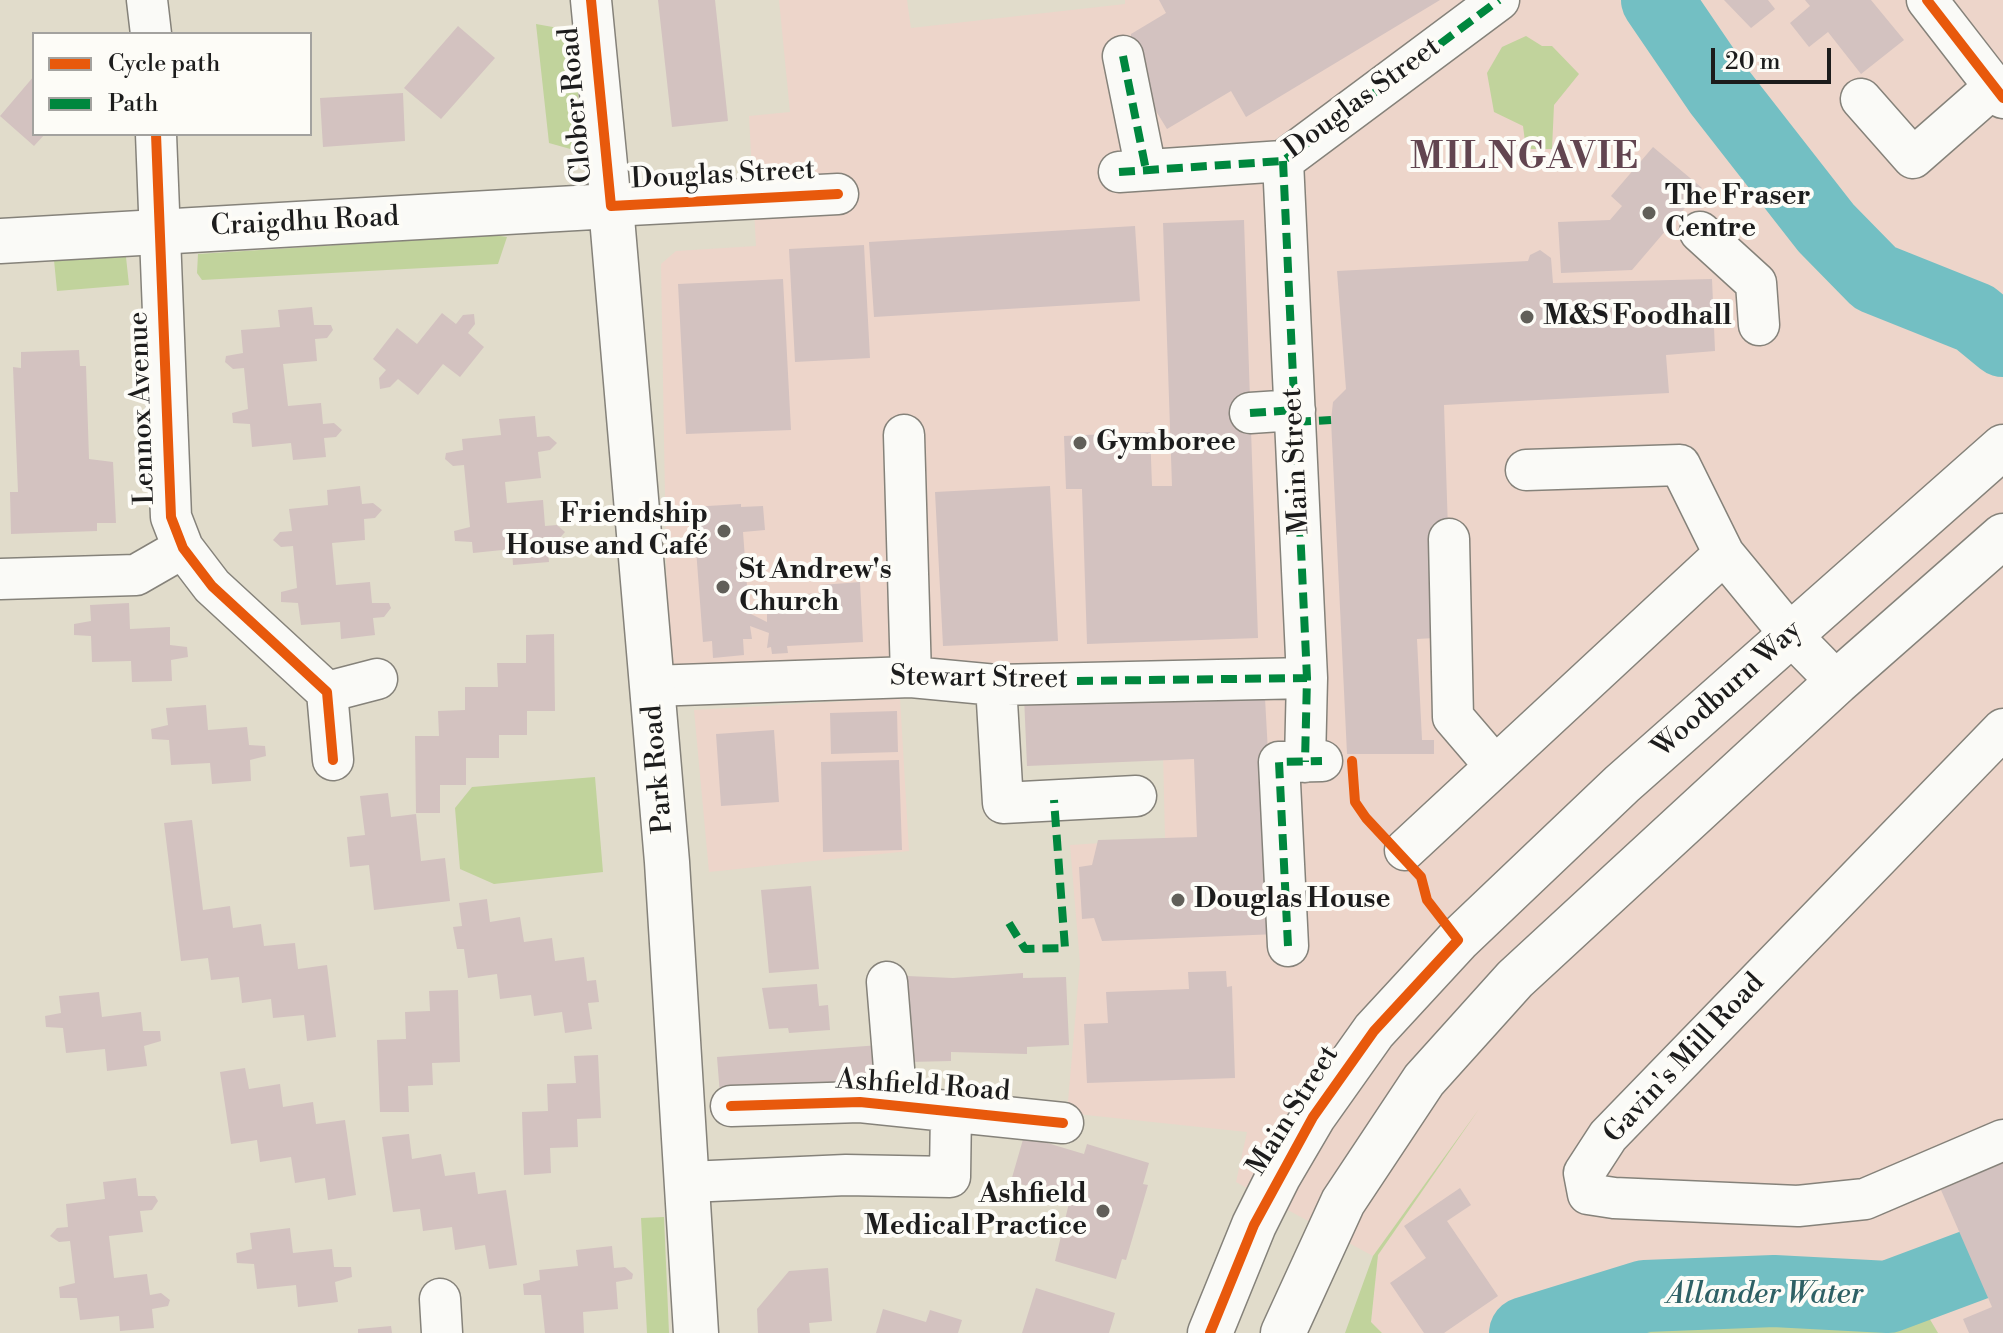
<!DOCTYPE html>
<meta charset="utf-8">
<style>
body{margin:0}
#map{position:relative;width:2003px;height:1333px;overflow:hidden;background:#e1dccb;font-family:"Libre Bodoni",serif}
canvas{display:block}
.legend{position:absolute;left:32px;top:32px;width:280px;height:104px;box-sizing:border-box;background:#fdfcf7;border:2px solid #a3a29f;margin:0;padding:10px 14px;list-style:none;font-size:24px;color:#1c1c1c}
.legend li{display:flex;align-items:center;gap:16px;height:40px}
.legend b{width:40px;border:2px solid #a3a29f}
.scale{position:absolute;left:1711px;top:48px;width:120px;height:36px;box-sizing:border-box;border:4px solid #1c1c1c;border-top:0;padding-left:10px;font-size:24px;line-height:28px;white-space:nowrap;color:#1c1c1c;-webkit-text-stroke:6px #fdfcf7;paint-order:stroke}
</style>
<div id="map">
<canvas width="2003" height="1333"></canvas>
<ul class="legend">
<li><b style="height:10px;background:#e8590c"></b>Cycle path</li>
<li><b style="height:10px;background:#00873e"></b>Path</li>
</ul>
<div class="scale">20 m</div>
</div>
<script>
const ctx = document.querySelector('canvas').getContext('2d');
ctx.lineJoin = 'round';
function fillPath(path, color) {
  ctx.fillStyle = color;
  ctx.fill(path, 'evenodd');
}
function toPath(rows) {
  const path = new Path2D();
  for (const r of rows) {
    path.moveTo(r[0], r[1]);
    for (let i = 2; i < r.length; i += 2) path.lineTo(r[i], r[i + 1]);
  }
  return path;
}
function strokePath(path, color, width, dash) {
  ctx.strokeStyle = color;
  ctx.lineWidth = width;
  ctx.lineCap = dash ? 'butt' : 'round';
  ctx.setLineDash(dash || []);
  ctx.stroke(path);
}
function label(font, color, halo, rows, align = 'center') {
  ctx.font = font + ' "Libre Bodoni",serif';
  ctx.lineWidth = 8;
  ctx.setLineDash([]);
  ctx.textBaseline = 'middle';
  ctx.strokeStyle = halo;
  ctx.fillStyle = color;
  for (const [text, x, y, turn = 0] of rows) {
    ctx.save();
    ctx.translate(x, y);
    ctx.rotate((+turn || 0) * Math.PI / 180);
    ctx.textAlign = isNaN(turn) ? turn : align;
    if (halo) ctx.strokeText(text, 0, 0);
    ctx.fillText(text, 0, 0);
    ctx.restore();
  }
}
fillPath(toPath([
 [779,0,907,0,911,28,1125,4,1125,0,2003,0,2003,1333,1938,1333,1922,1306,1588,1282,1502,1333,1382,1333,1371,1322,1378,1255,1436,1170,1373,1256,1236,1182,1247,1132,1067,1113,1080,963,1070,845,1165,839,1161,665,894,665,668,673,661,264,676,251,756,246,749,116,790,112],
 [900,698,909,851,709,872,694,710]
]), '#edd5ca');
fillPath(toPath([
 [536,24,575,31,581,152,549,143],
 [1526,36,1542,46,1552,46,1579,74,1554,105,1552,149,1526,149,1523,126,1494,112,1487,73,1502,47],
 [494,235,507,237,498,264,202,280,197,273,198,254],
 [126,257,129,285,57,291,54,260],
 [595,777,603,872,494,884,460,869,455,808,472,787],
 [1479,1109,1378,1255,1371,1322,1382,1333,1345,1333,1373,1256],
 [664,1217,669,1333,647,1333,641,1218],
 [1588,1282,1922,1306,1938,1333,1502,1333]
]), '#c1d39c');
strokePath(toPath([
 [1657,0,1719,91,1826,228,1875,278,1975,318,2003,341],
 [1525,1333,1645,1296,1774,1291,1888,1297,2003,1254]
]), '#73bfc3', 72);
fillPath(toPath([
 [658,0,715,0,728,121,672,127],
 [1159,0,1440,0,1246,117,1231,91,1167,129,1132,72,1131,34,1166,13],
 [1724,0,1768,0,1775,9,1751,28],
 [1805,0,1871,0,1904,40,1861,74,1828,32,1809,47,1790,23,1810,6],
 [458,26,495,58,441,119,404,88],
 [34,76,34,134,45,134,34,146,0,116],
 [403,93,405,141,323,147,320,98],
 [1653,147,1702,188,1632,270,1561,273,1558,222,1610,220,1622,206,1611,196],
 [1244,220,1258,638,1087,644,1082,489,1066,489,1064,436,1150,432,1152,486,1172,486,1163,223],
 [1135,226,1140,301,874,317,869,242],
 [864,245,870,358,795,362,789,249],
 [1540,250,1551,258,1553,283,1712,279,1715,351,1666,355,1669,393,1444,405,1448,530,1435,638,1417,639,1422,740,1434,740,1434,754,1347,754,1331,420,1333,402,1346,389,1337,271,1528,261,1530,255],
 [783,279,791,430,686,434,678,284],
 [312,307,314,325,331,325,333,330,327,338,315,339,317,361,283,364,288,406,321,403,323,424,334,423,342,430,336,437,324,438,326,457,293,460,291,443,252,447,250,424,233,423,232,413,248,409,244,368,233,369,225,362,226,356,243,353,241,330,280,327,278,310],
 [442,313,456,324,463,315,474,314,475,324,468,333,484,347,460,377,443,364,418,395,398,379,390,387,380,389,379,378,386,370,373,359,397,328,417,344],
 [79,350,80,366,86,366,89,459,113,462,116,523,97,523,97,531,11,534,10,492,18,492,13,367,21,368,21,352],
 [535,416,537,437,549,436,557,443,550,450,538,452,541,478,505,482,507,503,543,500,545,526,557,525,565,532,558,540,547,541,549,562,513,565,512,549,473,553,472,542,455,541,454,531,470,527,464,465,453,466,445,459,446,453,463,450,462,439,501,435,499,419],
 [360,486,362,504,373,503,382,510,375,518,364,519,365,540,332,543,336,585,370,582,372,603,389,603,391,608,384,617,373,618,375,635,341,639,340,622,301,625,298,603,281,602,281,592,297,588,293,546,281,547,273,540,280,532,292,531,289,509,328,505,327,490],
 [1050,486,1058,641,943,646,935,492],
 [741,504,741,507,763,506,765,530,743,532,749,613,767,622,767,610,775,610,774,596,822,593,821,585,860,582,863,642,787,646,788,653,772,654,771,647,767,648,769,633,750,626,752,639,743,639,744,655,713,658,712,641,703,642,696,549,687,550,686,535,694,534,691,507],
 [129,603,130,629,170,627,170,645,187,647,188,657,171,660,172,681,132,682,131,661,92,662,91,636,74,635,74,624,91,621,90,605],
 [554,634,555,711,527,711,527,735,499,735,499,758,466,758,466,785,440,785,440,813,416,813,415,736,439,736,438,711,465,710,465,687,498,687,497,663,526,663,526,635],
 [1024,696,1265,698,1278,934,1102,941,1094,918,1082,919,1079,867,1092,865,1098,840,1197,837,1194,759,1027,766],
 [206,705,208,730,247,727,249,745,265,746,266,756,250,760,251,781,212,784,210,763,171,765,169,740,152,739,151,729,168,725,166,708],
 [897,711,898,752,831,754,830,713],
 [774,730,779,802,721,806,716,734],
 [899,760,902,850,823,852,821,762],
 [388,793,391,817,416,814,421,861,445,858,450,901,374,910,369,865,350,867,347,837,365,835,360,796],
 [192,820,203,910,230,906,233,928,261,924,264,946,295,943,298,969,327,965,336,1037,307,1041,304,1015,273,1018,271,999,242,1003,239,977,211,980,208,958,181,961,164,823],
 [811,886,819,969,769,973,761,890],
 [487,899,490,922,520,917,524,942,552,938,555,961,584,957,587,981,596,980,599,1002,588,1003,592,1029,565,1033,562,1012,534,1016,531,995,500,999,497,974,468,978,464,949,457,949,453,927,462,926,459,903],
 [1226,971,1227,987,1232,986,1235,1078,1087,1083,1084,1024,1108,1023,1106,992,1189,989,1188,972],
 [1023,973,1023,978,1066,977,1069,1045,1027,1047,1027,1054,951,1052,951,1061,909,1062,907,976,953,978],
 [817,984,819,1006,828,1005,830,1030,789,1033,788,1028,769,1029,762,988],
 [458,990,460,1062,432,1063,433,1085,408,1086,409,1112,380,1112,377,1040,406,1039,405,1012,430,1011,429,991],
 [99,992,102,1017,141,1012,143,1031,160,1031,161,1041,144,1046,147,1066,107,1071,105,1049,66,1053,63,1028,46,1027,45,1016,61,1013,59,996],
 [880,1045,883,1083,720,1095,717,1057],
 [598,1055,601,1118,577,1119,578,1147,550,1148,551,1173,524,1175,522,1112,548,1111,547,1084,576,1083,574,1056],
 [245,1068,249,1089,280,1084,283,1107,313,1102,316,1124,345,1120,356,1195,328,1200,325,1178,295,1183,291,1157,260,1162,257,1140,231,1144,220,1072],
 [409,1134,412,1159,441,1154,445,1176,475,1172,478,1194,506,1190,517,1265,489,1269,485,1245,455,1250,452,1227,423,1231,420,1209,393,1212,382,1137],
 [1024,1136,1084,1154,1087,1144,1149,1163,1143,1184,1148,1185,1126,1260,1122,1259,1116,1279,1055,1261,1070,1199,1011,1181],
 [2003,1163,2003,1333,1969,1333,1963,1319,1992,1307,1941,1190],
 [136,1178,138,1196,155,1196,158,1201,152,1210,140,1211,143,1232,109,1236,114,1278,147,1274,150,1295,161,1293,170,1300,168,1306,152,1309,154,1328,120,1331,119,1316,80,1320,77,1298,60,1298,59,1287,75,1283,70,1241,59,1242,50,1236,57,1228,68,1227,66,1204,105,1199,103,1182],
 [1460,1188,1471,1205,1447,1221,1498,1296,1444,1333,1424,1333,1390,1283,1426,1258,1404,1226],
 [290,1228,293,1253,332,1249,334,1267,351,1267,352,1277,335,1282,338,1302,298,1307,296,1285,257,1289,254,1264,237,1263,236,1253,252,1249,250,1233],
 [612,1246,614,1268,625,1267,633,1274,632,1279,616,1282,618,1309,583,1312,584,1333,545,1333,541,1295,524,1295,523,1284,540,1280,539,1270,578,1266,576,1250],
 [828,1268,832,1321,809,1323,810,1333,758,1333,757,1309,789,1271],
 [1036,1288,1115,1313,1109,1333,1022,1333],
 [883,1309,926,1322,930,1310,962,1320,958,1333,876,1333],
 [391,1326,392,1333,358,1333,358,1329]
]), '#d3c2c0');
const minor = toPath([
 [147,0,151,34],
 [591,0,611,206,838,194],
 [1927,0,2003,98],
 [1123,56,1146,170],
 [1861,99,1913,158,1994,87],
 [156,134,171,517,183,548,212,586,327,692,333,760],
 [1283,161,1307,678,1305,762],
 [1119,172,1283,161,1499,0],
 [1700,232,1756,283,1759,325],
 [1250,413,1295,410],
 [904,435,911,677],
 [1526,470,1680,465,1724,554,1790,634,1837,682],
 [1449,539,1453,717,1495,766],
 [0,579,136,575,183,548],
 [996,685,1003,803,1136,796],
 [651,686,911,677,996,685,1307,678],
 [327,692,377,679],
 [2003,729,1608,1136,1584,1173,1588,1194,1614,1198,1798,1206,1865,1199,2003,1140],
 [1405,850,1724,554],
 [1288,946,1279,762,1322,761],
 [887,982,897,1105],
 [731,1106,860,1102,1063,1123],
 [688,1182,846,1175,950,1177,951,1110],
 [440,1299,442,1333]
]);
const major = toPath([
 [0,241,611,206,667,862,696,1333],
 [1210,1333,1254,1225,1279,1175,1313,1117,1374,1031,1458,940,1622,784,2003,447],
 [1283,1333,1343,1202,1424,1080,1515,979,1837,682,2003,536]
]);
strokePath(minor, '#85827a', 43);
strokePath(major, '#85827a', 47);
strokePath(minor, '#fafaf7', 40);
strokePath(major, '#fafaf7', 44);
strokePath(toPath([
 [1123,56,1146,170],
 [1283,161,1307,678,1305,762],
 [1119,172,1283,161,1499,0],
 [1250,413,1295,410],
 [1295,422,1331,420],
 [1077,681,1307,678],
 [1009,923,1025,949,1065,948,1054,800],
 [1288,946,1279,762,1322,761]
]), '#00873e', 8, [16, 8]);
strokePath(toPath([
 [591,0,611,206,838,194],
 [1927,0,2003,98],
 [156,134,171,517,183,548,212,586,327,692,333,760],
 [731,1106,860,1102,1063,1123],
 [1210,1333,1254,1225,1313,1117,1374,1031,1458,940,1427,900,1421,877,1366,818,1355,802,1352,761]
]), '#e8590c', 10);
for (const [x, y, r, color] of [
 [1649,213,8,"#615f59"],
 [1527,317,8,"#615f59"],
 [1080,443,8,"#615f59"],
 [724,531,8,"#615f59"],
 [723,587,8,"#615f59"],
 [1178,900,8,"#615f59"],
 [1103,1211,8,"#615f59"]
]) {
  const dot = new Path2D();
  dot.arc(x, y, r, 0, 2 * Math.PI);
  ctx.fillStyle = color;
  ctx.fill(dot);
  strokePath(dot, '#fdfcf7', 3);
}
label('28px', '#1c1c1c', '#fdfcf7', [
 ["Douglas Street",1363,99,-36],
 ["Clober Road",577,105,-95],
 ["Douglas Street",723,176,-3],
 ["Craigdhu Road",305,223,-3],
 ["Lennox Avenue",143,408,-92],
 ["Main Street",1297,461,-93],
 ["Stewart Street",979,679,1],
 ["Woodburn Way",1728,690,-42],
 ["Park Road",659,769,-95],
 ["Gavin's Mill Road",1685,1059,-47],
 ["Ashfield Road",923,1087,4],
 ["Main Street",1294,1111,-58]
]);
label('bold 28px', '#1c1c1c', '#fdfcf7', [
 ["The Fraser",1665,197],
 ["Centre",1665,229],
 ["M&S Foodhall",1543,317],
 ["Gymboree",1096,443],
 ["Friendship",708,515,"right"],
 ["House and Café",708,547,"right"],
 ["St Andrew's",739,571],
 ["Church",739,603],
 ["Douglas House",1194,900],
 ["Ashfield",1087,1195,"right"],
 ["Medical Practice",1087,1227,"right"]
], 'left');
label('italic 30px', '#2e6065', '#fdfcf7', [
 ["Allander Water",1765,1296]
]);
ctx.letterSpacing = '2px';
label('bold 36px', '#624550', '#fdfcf7', [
 ["MILNGAVIE",1525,159]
]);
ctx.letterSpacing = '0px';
</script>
